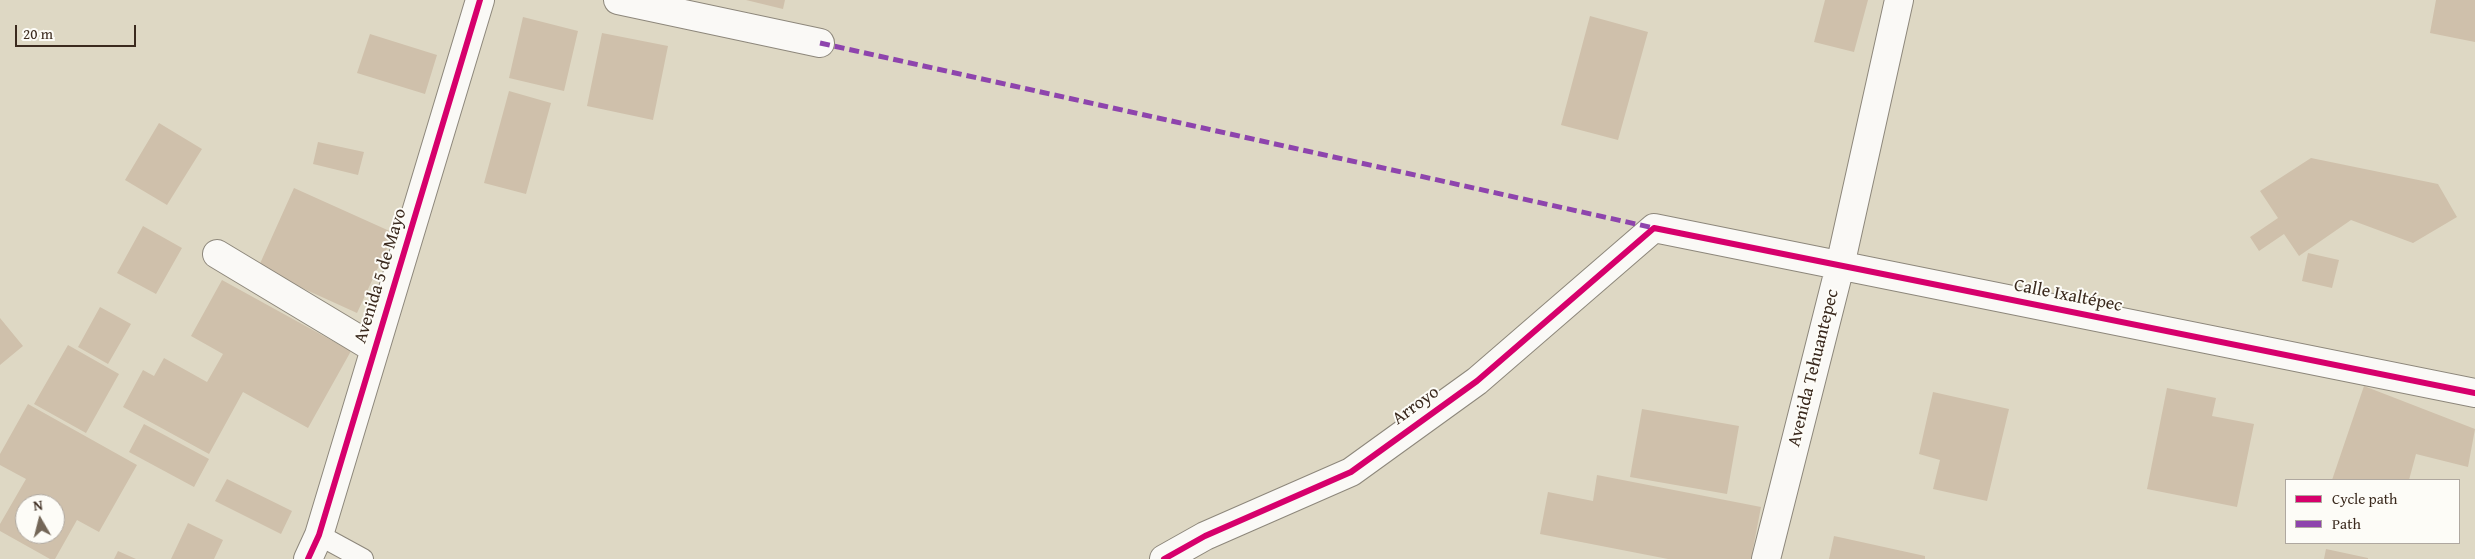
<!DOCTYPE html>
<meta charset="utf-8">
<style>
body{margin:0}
#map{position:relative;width:2475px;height:559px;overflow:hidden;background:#ded8c4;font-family:"Gentium Book Plus",serif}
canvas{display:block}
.legend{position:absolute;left:2285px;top:479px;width:175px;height:65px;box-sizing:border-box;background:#fdfcf7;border:1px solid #afa8a0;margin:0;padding:6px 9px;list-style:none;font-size:15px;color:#3b2a1e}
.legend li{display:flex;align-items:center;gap:10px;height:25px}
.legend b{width:25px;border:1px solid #afa8a0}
.north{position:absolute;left:15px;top:494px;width:50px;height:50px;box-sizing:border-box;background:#fdfcf7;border:1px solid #afa8a0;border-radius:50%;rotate:352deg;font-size:14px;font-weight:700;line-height:20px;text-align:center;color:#3b2a1e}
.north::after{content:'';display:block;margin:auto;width:18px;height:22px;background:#746758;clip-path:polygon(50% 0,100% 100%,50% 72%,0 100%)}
.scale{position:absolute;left:15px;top:25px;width:121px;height:22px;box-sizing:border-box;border:2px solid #3b2a1e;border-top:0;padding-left:6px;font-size:15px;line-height:18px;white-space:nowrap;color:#3b2a1e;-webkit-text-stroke:4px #fdfcf7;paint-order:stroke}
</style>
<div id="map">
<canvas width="2475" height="559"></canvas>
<ul class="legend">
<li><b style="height:6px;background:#d6006c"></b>Cycle path</li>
<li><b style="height:6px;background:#8e44ad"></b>Path</li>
</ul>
<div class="north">N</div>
<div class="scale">20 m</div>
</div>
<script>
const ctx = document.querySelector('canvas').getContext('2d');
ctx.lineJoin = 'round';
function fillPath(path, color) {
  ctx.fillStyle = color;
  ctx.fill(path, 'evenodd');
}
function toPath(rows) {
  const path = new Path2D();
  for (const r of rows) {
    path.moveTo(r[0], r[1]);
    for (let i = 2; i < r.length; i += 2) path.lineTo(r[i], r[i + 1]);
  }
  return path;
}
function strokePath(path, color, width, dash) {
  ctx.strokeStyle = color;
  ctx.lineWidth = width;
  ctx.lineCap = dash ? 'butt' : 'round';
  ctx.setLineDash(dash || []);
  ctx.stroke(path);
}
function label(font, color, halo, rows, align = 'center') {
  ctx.font = font + ' "Gentium Book Plus",serif';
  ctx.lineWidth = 4;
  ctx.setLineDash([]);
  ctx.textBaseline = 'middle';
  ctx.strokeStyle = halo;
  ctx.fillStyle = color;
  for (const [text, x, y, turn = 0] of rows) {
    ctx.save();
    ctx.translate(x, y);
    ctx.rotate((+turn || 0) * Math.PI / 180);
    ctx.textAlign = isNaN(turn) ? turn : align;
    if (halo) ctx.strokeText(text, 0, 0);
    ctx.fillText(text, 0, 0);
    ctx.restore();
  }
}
fillPath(toPath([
 [746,0,785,0,783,9],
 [1825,0,1868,0,1854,52,1814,42],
 [2436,0,2475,0,2475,42,2430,33],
 [1590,16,1648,32,1618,140,1561,125],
 [523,17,578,31,564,91,509,78],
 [602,33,668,46,653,120,587,106],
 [370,34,437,55,425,94,357,73],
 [509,91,551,103,526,194,484,183],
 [159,123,202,149,167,205,125,180],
 [318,142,364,152,358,175,313,164],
 [2311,158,2438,184,2457,217,2413,243,2351,220,2299,256,2284,234,2259,251,2250,237,2278,218,2260,191],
 [294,188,394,233,357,313,258,268],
 [143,226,182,248,156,294,117,273],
 [2308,253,2339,260,2332,288,2302,281],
 [222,280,351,351,308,428,243,392,209,454,123,407,143,370,154,376,164,358,207,382,223,354,191,336],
 [100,307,131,324,108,364,78,347],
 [0,318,23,346,0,365],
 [68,345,119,374,86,433,34,404],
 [2364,386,2475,429,2468,467,2416,454,2409,480,2332,480],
 [2167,388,2216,398,2212,416,2254,424,2237,507,2147,489],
 [1933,392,2009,409,1987,501,1933,489,1940,460,1919,454],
 [28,404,137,465,99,532,77,520,55,559,50,559,0,531,0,524,26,479,0,465,0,454],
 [25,504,55,504,55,534,25,534],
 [1642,409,1739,426,1727,494,1630,477],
 [144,424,209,459,194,487,129,452],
 [1597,475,1761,507,1751,559,1668,559,1540,534,1548,492,1593,501],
 [227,479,292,511,281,534,215,501],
 [188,523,223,540,214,559,171,559],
 [1834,536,1925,556,1925,559,1829,559],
 [2326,549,2368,558,2368,559,2324,559],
 [118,551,136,559,114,559]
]), '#cfc0ab');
const service = toPath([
 [319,535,363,559]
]);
const minor = toPath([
 [618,0,820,43],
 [217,254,375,349],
 [308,559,319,535,480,0],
 [1164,559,1205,536,1351,472,1477,381,1654,228,2475,393],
 [1766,559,1840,266,1899,0]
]);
strokePath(service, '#8d877b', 22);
strokePath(minor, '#8d877b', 30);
strokePath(service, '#faf9f6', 20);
strokePath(minor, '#faf9f6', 28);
strokePath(toPath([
 [820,43,1654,228]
]), '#8e44ad', 5, [10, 5]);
strokePath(toPath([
 [308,559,319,535,480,0],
 [1164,559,1205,536,1351,472,1477,381,1654,228,2475,393]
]), '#d6006c', 6);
label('18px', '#3b2a1e', '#fdfcf7', [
 ["Avenida 5 de Mayo",381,276,-73],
 ["Calle Ixaltépec",2068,296,11],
 ["Avenida Tehuantepec",1814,368,-76],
 ["Arroyo",1416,406,-36]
]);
</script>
